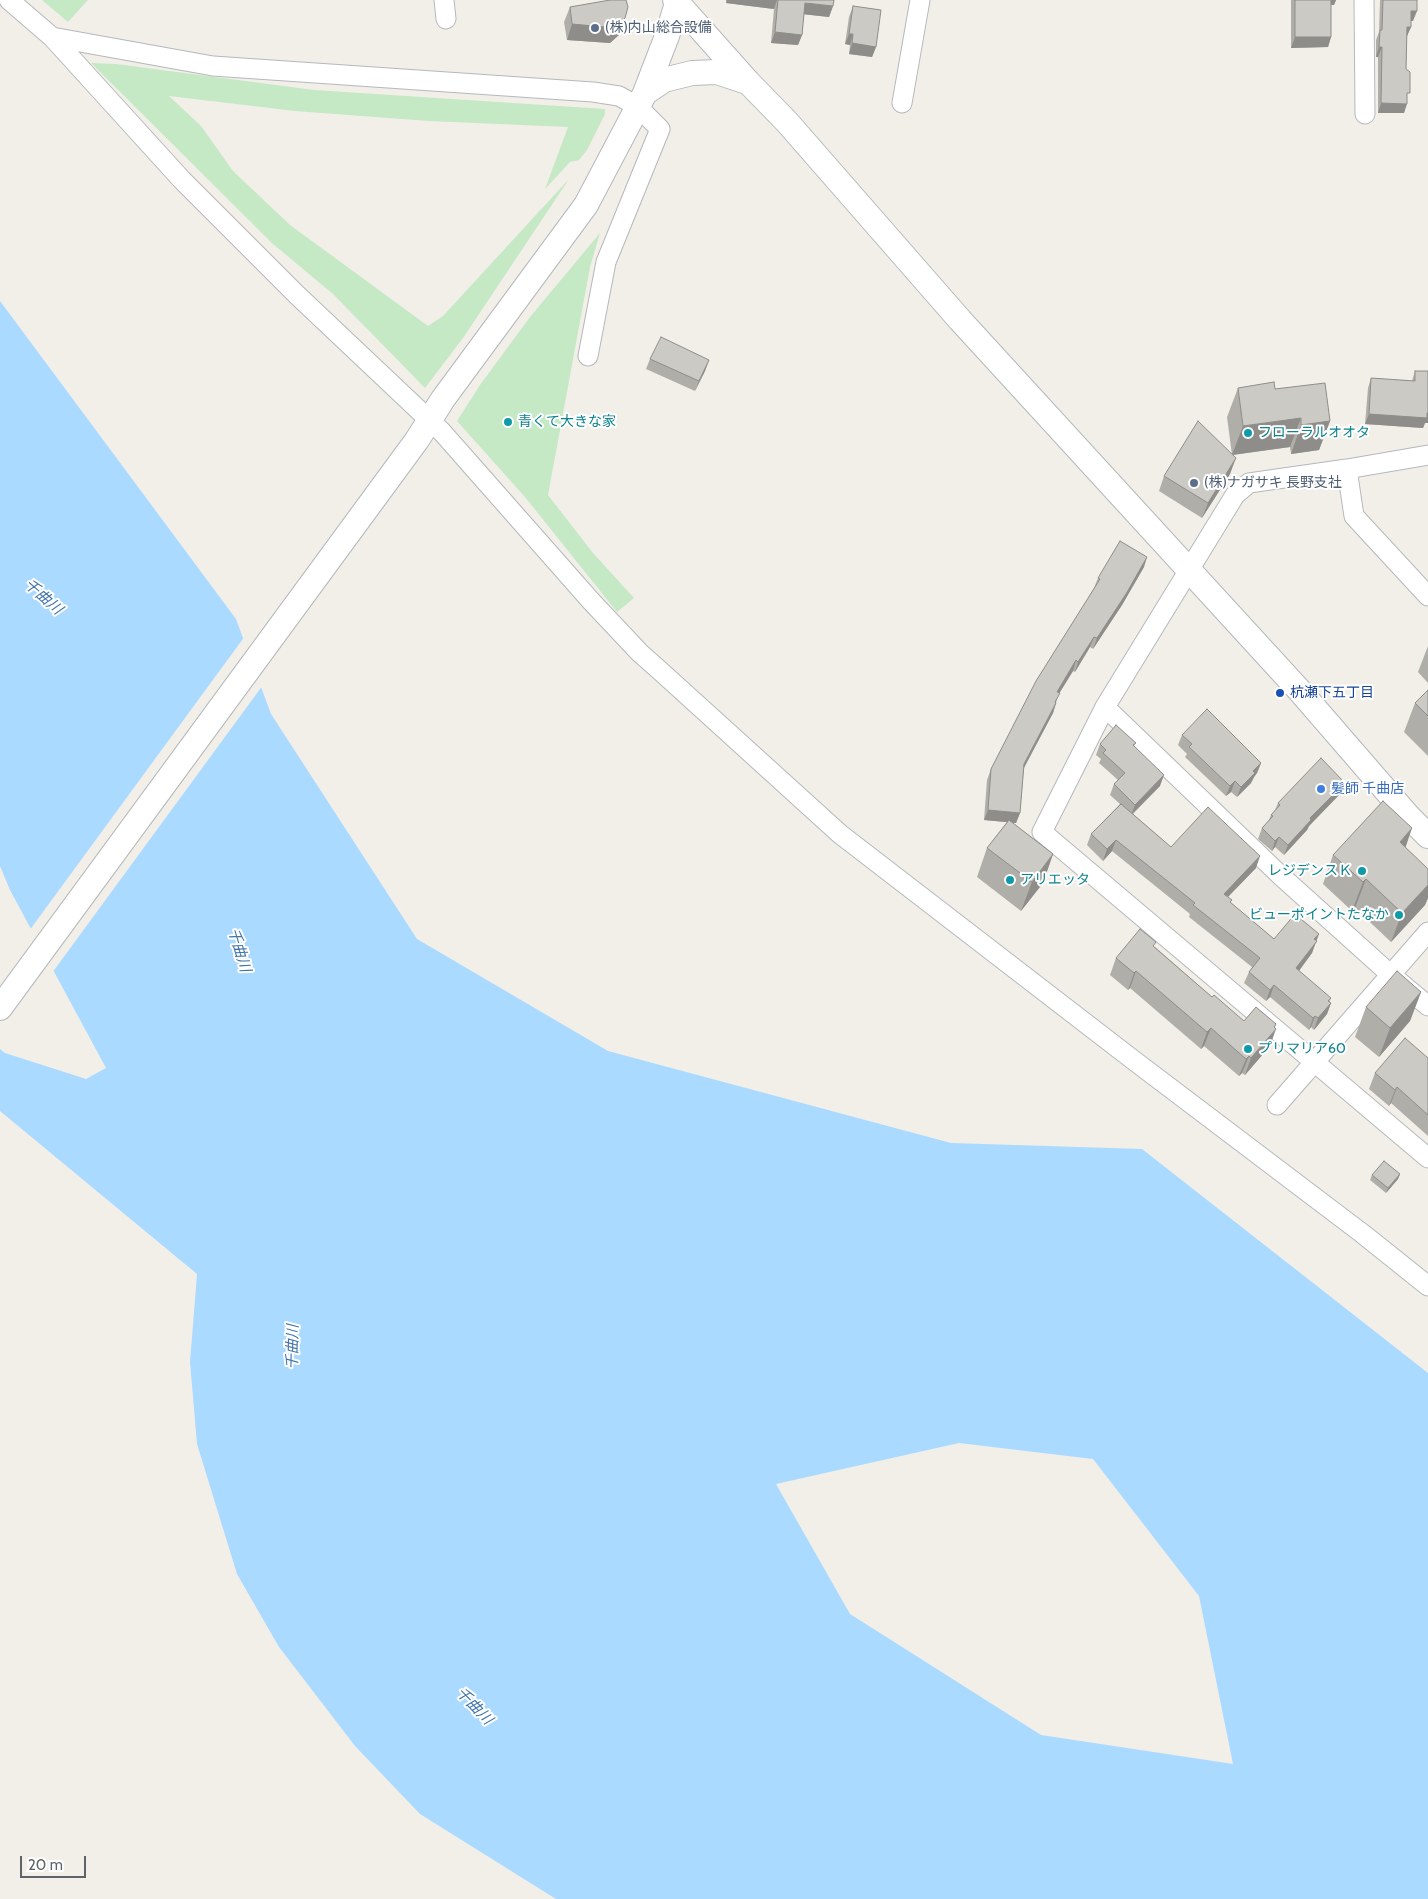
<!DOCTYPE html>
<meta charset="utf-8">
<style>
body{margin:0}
#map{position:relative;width:1428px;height:1899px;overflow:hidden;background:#f1efe8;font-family:Cabin,sans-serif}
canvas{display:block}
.scale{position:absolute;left:20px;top:1856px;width:66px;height:22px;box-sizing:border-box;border:2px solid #5f6368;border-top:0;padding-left:6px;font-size:15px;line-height:18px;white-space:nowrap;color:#5f6368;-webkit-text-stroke:4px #fff;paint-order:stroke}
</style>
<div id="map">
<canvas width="1428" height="1899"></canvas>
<div class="scale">20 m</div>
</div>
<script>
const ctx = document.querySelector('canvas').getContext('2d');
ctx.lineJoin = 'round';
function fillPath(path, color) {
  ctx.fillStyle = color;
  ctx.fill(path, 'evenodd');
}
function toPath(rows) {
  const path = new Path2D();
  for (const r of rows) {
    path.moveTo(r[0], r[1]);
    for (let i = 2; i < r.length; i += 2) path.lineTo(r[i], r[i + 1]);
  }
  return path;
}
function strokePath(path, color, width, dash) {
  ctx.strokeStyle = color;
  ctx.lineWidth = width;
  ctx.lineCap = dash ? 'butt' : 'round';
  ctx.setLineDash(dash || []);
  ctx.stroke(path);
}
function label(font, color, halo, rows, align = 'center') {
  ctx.font = font + ' Cabin,"Noto Sans JP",sans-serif';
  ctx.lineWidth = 4;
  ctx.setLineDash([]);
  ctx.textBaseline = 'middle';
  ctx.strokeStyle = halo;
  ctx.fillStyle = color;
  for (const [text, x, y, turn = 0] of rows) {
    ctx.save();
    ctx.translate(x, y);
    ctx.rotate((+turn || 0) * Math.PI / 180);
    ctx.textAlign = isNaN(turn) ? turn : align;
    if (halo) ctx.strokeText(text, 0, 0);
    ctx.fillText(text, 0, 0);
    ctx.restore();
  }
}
fillPath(toPath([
 [42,0,88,0,68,22],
 [91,63,116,64,314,90,605,109,605,114,587,150,579,160,570,162,545,189,568,127,429,121,295,111,169,96,201,126,233,171,290,225,428,326,443,316,569,179,463,338,425,388,333,294,273,244],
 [600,233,590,267,548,495,593,553,634,598,617,612,525,497,457,421,480,385,530,317]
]), '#c5e8c5');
fillPath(toPath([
 [0,301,236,619,271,714,417,939,608,1051,951,1143,1142,1149,1428,1373,1428,1899,556,1899,420,1814,355,1746,279,1647,237,1574,197,1444,190,1362,197,1274,0,1111,0,1049,5,1053,86,1079,106,1068,10,890,0,866],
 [959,1443,1093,1459,1199,1596,1233,1764,1041,1735,850,1614,776,1484]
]), '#aadaff');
fillPath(toPath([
 [245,636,263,685,52,973,29,931]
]), '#f1efe8');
const minor = toPath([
 [9,0,52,37,182,180,297,295,442,432,591,601,640,653,657,668,840,834,1132,1059,1363,1234,1428,1286],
 [444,0,446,19],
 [1364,0,1365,114],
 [52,37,213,66,593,92,619,96,637,106,660,129,606,262,588,356],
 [902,103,920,0],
 [1347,469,1428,455],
 [1428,596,1354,516,1347,469,1249,483,1235,495,1105,707,1042,832,1428,1158],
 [1105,707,1281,876,1390,974,1428,1006],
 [1277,1105,1428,932]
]);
const tertiary = toPath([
 [675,0,748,82,787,122,960,320,1299,690,1409,817,1428,836],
 [645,93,664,80,692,73,717,72,747,82],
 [0,1008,417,440,443,399,586,205,645,93,667,36,678,0]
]);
strokePath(minor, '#b5b8bc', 21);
strokePath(tertiary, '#b5b8bc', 26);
strokePath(minor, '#fff', 19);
strokePath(tertiary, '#fff', 24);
fillPath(toPath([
 [726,0,834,0,833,6,829,17,804,14,802,35,798,45,771,43,774,9,726,3],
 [1291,0,1336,0,1334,5,1331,5,1331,37,1328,47,1291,48],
 [1380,0,1417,0,1413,21,1411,21,1411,27,1407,36,1406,69,1407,100,1404,113,1378,113,1378,57,1376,57,1376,40,1379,32],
 [853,6,876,47,872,57,849,54,850,45,845,44,849,17],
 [570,7,620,34,610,43,567,40,564,22],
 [650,359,709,360,705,371,695,391,646,369],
 [1415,371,1425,423,1423,428,1365,424,1368,388,1371,378,1412,381],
 [1238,388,1275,389,1330,421,1319,450,1291,454,1290,447,1232,455,1230,474,1202,518,1159,491,1164,476,1232,455,1227,417],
 [1144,567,1122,605,1093,649,1090,647,1075,672,1073,671,1059,693,1053,713,1024,768,1020,813,1016,823,1013,823,1053,854,1043,883,1021,911,977,877,987,848,1007,822,984,820,987,780,991,769,1094,588,1098,578],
 [1428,646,1428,683,1418,672],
 [1428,690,1428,756,1404,732,1415,703],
 [1182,735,1261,763,1257,773,1254,777,1251,783,1237,797,1231,792,1226,796,1185,757,1187,754,1178,745],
 [1136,743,1134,746,1160,786,1133,814,1171,847,1256,868,1228,897,1231,903,1274,939,1316,941,1312,953,1299,971,1331,1003,1327,1014,1314,1030,1311,1027,1309,1030,1270,997,1266,1001,1244,983,1249,972,1252,967,1189,917,1190,914,1112,851,1103,861,1087,845,1091,834,1120,804,1110,795,1114,784,1118,780,1099,763,1101,759,1096,755,1100,744],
 [1345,783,1341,793,1309,826,1307,830,1284,855,1275,847,1272,851,1258,839,1262,828,1268,822,1271,815,1275,810,1278,803],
 [1405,847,1428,869,1428,898,1425,905,1391,942,1355,908,1352,911,1323,884,1333,855],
 [1155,947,1212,997,1244,1021,1274,1027,1270,1046,1245,1075,1242,1073,1239,1076,1204,1046,1201,1049,1130,988,1128,990,1110,975,1116,958],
 [1421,992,1410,1021,1379,1057,1355,1037,1366,1007],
 [1428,1058,1428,1136,1391,1103,1389,1106,1369,1089,1375,1073],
 [1400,1174,1398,1179,1386,1193,1370,1180,1372,1175]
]), '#afaea9');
fillPath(toPath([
 [727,0,777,0,774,9,726,3],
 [1329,0,1336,0,1334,5,1327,5],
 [805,3,833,6,829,17,801,14],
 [1411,11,1417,11,1413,21,1408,21],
 [625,18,620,34,610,43,567,40,572,24],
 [1407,27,1411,27,1407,36,1403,36],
 [775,32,802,35,798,45,771,43],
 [849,34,853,34,850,45,845,44],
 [1295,37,1331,37,1328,47,1291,48],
 [852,43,876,47,872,57,849,54],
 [1379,47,1382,47,1378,57,1376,57],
 [1381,103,1407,104,1404,113,1378,113],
 [709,360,705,371,695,391,699,381],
 [1428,413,1428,423,1425,423,1423,428,1365,424,1369,414],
 [1301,418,1290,447,1232,455,1243,426],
 [1330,421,1319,450,1291,454,1301,425],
 [1236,458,1230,474,1202,518,1208,503],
 [1147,557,1144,567,1122,605,1093,649,1097,638],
 [1094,637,1090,647,1075,672,1078,662],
 [1076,660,1073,671,1054,702,1057,692],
 [1056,703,1053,713,1020,775,1024,764],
 [1261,763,1257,773,1254,777,1251,783,1237,797,1241,787,1253,771],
 [1164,775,1160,786,1131,815,1135,805],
 [1235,781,1231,792,1226,796,1230,786],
 [1345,783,1341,793,1309,826,1307,830,1284,855,1288,845,1310,818],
 [988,810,1020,813,1016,823,984,820],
 [1412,828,1402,858,1400,842],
 [1279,837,1275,847,1272,851,1275,841],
 [1116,840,1112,851,1103,861,1107,849],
 [1053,854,1043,883,1021,911,1032,882],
 [1260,856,1256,868,1220,905,1224,894],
 [1366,879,1355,908,1352,911,1363,882],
 [1428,885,1428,898,1425,905,1391,942,1402,913],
 [1319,934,1312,953,1292,980,1296,968,1314,939],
 [1136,971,1130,988,1128,990,1134,973],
 [1274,985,1270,997,1266,1001,1270,990],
 [1421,992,1410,1021,1379,1057,1390,1028],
 [1331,998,1327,1007,1331,1003,1327,1014,1314,1030,1318,1018],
 [1315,1016,1311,1027,1309,1030,1313,1018],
 [1276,1024,1272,1034,1276,1029,1270,1046,1245,1075,1251,1058],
 [1211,1028,1204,1046,1201,1049,1207,1032],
 [1249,1056,1242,1073,1239,1076,1246,1059],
 [1397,1087,1391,1103,1389,1106,1395,1090],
 [1400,1174,1398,1179,1386,1193,1388,1188]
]), '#8f8d8a');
const building = toPath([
 [610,0,626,0,628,7,625,18,616,28,572,24,570,7,610,0],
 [778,0,834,0,833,6,805,3,802,35,775,32,778,0],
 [1295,0,1331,0,1331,37,1295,37,1295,0],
 [1383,0,1417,0,1417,11,1411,11,1411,27,1407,27,1406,69,1410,72,1410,93,1407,93,1407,104,1381,103,1382,47,1379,47,1380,30,1382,30,1383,0],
 [853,6,881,10,876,47,852,43,853,34,849,34,853,6],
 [661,337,709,360,699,381,650,359,661,337],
 [1415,371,1428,371,1428,413,1427,413,1427,418,1369,414,1371,378,1415,381,1415,371],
 [1274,382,1275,389,1325,383,1330,421,1301,425,1301,418,1243,426,1238,388,1274,382],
 [1198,421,1236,458,1208,503,1164,476,1198,421],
 [1120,541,1147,557,1126,594,1097,638,1094,637,1078,662,1076,660,1057,692,1060,693,1055,702,1056,703,1024,764,1020,813,988,810,991,769,1036,681,1100,579,1098,578,1120,541],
 [1428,690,1428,716,1415,703,1428,690],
 [1207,709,1261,763,1253,771,1255,773,1241,787,1235,781,1230,786,1189,747,1192,744,1182,735,1207,709],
 [1116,725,1136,743,1133,745,1164,775,1135,805,1114,784,1125,773,1103,753,1106,750,1100,744,1116,725],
 [1321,758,1345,783,1310,818,1311,820,1288,845,1279,837,1275,841,1262,828,1273,816,1271,815,1280,805,1278,803,1321,758],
 [1383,801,1412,828,1400,842,1428,869,1428,885,1402,913,1366,879,1363,882,1333,855,1383,801],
 [1121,804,1171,847,1208,807,1260,856,1224,894,1232,900,1230,902,1274,939,1295,914,1319,934,1314,939,1317,941,1296,968,1331,998,1328,1001,1331,1003,1318,1018,1315,1016,1313,1018,1274,985,1270,990,1249,972,1260,958,1193,905,1195,903,1116,840,1107,849,1091,834,1121,804],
 [1009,820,1053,854,1032,882,987,848,1009,820],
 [1140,929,1156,942,1153,946,1212,997,1214,995,1244,1021,1256,1007,1276,1024,1274,1027,1276,1029,1251,1058,1249,1056,1246,1059,1211,1028,1207,1032,1136,971,1134,973,1116,958,1140,929],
 [1397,971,1421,992,1390,1028,1366,1007,1397,971],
 [1405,1038,1428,1058,1428,1115,1397,1087,1395,1090,1375,1073,1405,1038],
 [1384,1161,1400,1174,1388,1188,1372,1175,1384,1161]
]);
fillPath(building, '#cccac5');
strokePath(building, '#8f8d8a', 1);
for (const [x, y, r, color] of [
 [595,28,5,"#5c6f8a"],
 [508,422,5,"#0f9aa8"],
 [1248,433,5,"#0f9aa8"],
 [1194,483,5,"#5c6f8a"],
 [1280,693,5,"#1a4fb4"],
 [1321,789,5,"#3f7fe0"],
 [1362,871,5,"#0f9aa8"],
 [1010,880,5,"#0f9aa8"],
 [1399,915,5,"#0f9aa8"],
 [1248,1049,5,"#0f9aa8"]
]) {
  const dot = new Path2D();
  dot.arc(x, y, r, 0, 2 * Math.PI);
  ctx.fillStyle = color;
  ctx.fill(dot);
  strokePath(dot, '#fff', 2);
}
label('14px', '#4e5e75', '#fff', [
 ["(株)内山総合設備",605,28],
 ["(株)ナガサキ 長野支社",1204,483]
], 'left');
label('14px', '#0d838f', '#fff', [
 ["青くて大きな家",518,422],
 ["フローラルオオタ",1258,433],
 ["レジデンスＫ",1352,871,"right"],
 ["アリエッタ",1020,880],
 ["ビューポイントたなか",1389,915,"right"],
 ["プリマリア60",1258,1049]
], 'left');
label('14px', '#164399', '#fff', [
 ["杭瀬下五丁目",1290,693]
], 'left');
label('14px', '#366cbe', '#fff', [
 ["髪師 千曲店",1331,789]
], 'left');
label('italic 15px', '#4174aa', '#fff', [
 ["千曲川",43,597,41],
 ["千曲川",239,950,73],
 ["千曲川",293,1347,-89],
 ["千曲川",474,1706,46]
]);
</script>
